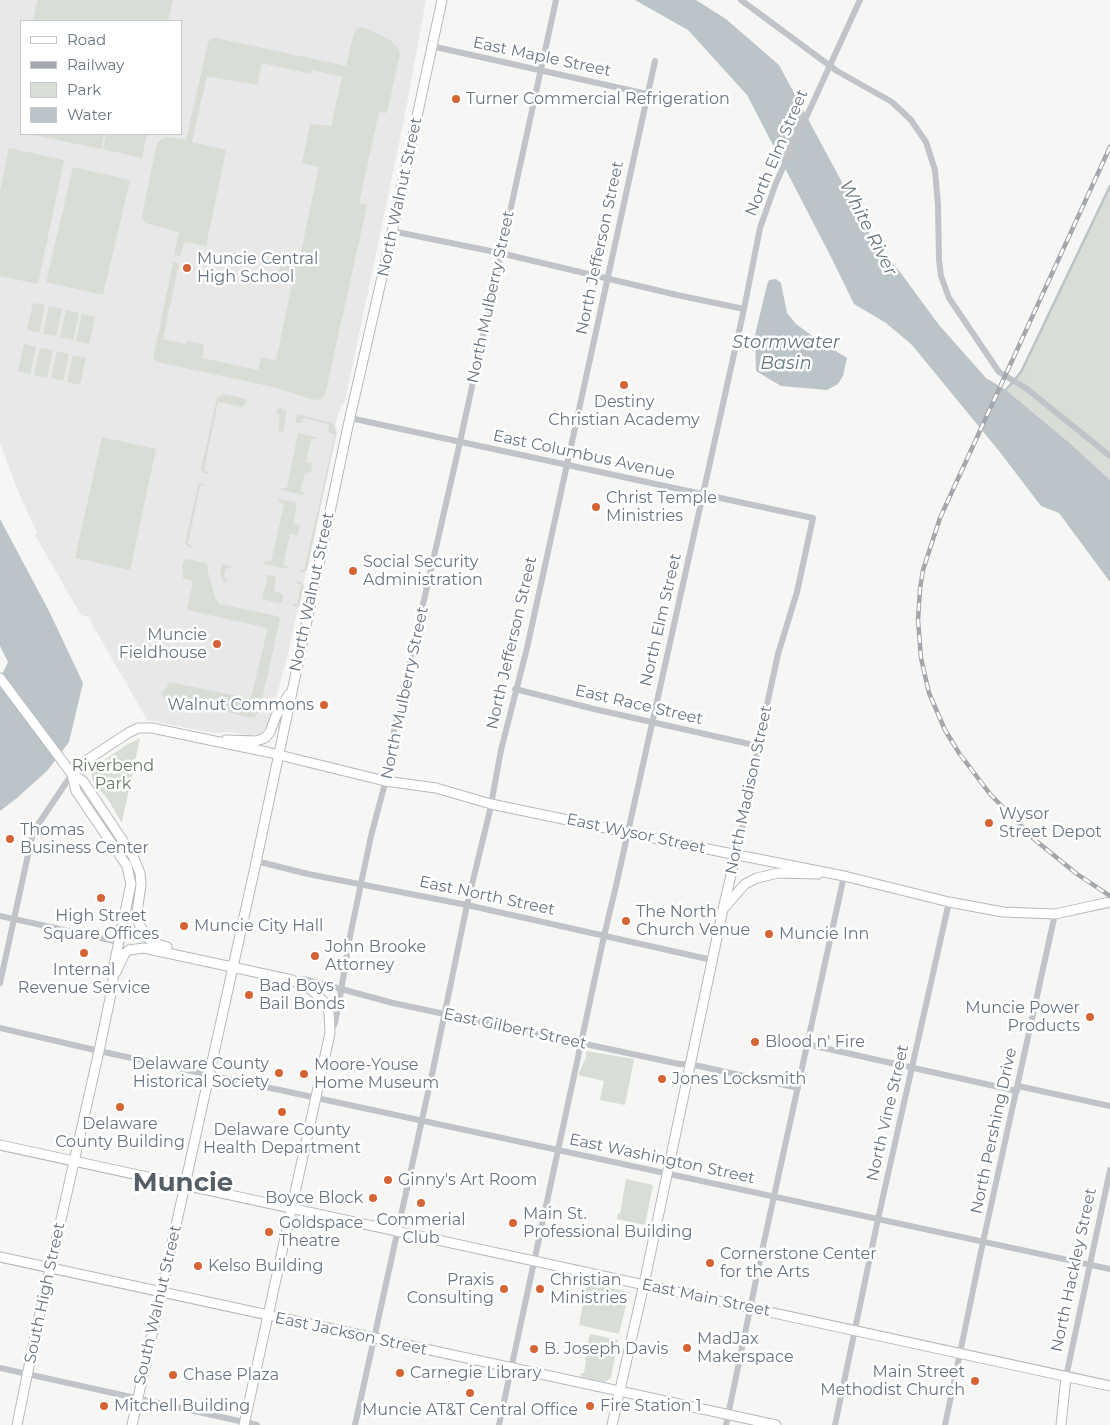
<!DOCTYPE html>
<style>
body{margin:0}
#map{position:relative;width:1110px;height:1425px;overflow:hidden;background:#f6f7f4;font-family:Montserrat,sans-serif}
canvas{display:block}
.legend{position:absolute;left:20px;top:20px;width:162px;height:115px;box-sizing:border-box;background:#fff;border:1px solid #c3c8cd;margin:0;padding:6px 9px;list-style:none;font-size:15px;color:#687582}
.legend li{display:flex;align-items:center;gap:10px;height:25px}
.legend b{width:25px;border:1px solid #c3c8cd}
</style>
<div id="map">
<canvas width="1110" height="1425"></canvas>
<ul class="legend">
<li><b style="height:6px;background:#fff"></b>Road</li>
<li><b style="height:6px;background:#a4a8ad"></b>Railway</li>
<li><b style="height:14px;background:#d8ddd5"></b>Park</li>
<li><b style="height:14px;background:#bbc4c9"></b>Water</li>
</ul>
</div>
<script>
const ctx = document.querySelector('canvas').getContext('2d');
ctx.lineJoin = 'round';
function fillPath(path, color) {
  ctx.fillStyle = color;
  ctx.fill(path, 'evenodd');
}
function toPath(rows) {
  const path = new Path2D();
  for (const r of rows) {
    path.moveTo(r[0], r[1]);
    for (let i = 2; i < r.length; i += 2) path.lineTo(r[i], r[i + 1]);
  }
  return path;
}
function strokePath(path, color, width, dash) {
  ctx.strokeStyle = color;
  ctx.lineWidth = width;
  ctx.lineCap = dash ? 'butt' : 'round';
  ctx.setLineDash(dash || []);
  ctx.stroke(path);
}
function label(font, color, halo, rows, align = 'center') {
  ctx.font = font + ' Montserrat,sans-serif';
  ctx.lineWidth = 5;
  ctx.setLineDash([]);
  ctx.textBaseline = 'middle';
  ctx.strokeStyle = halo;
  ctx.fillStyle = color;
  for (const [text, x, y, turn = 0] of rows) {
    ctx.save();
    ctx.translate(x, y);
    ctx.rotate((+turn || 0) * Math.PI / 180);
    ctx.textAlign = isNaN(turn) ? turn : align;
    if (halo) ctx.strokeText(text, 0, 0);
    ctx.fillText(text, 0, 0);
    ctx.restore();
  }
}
fillPath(toPath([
 [0,0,426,0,404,120,345,401,341,406,335,425,337,433,287,658,269,723,261,733,250,736,229,732,213,733,147,720,88,617,81,615,35,535,37,533,18,491,0,443],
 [21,21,181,21,181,134,21,134]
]), '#e7e8e7');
fillPath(toPath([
 [38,0,173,0,168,21,40,21,33,19],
 [363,27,390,40,398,48,400,53,387,113,379,112,359,203,367,205,325,395,320,399,314,400,277,388,158,362,154,359,154,354,173,262,179,263,163,339,186,344,187,341,204,344,202,358,258,370,261,357,276,360,293,280,278,277,282,258,299,261,319,167,302,163,310,124,331,126,342,77,312,70,311,74,262,63,257,85,207,76,192,142,226,150,206,246,184,242,180,256,174,255,179,232,145,223,142,216,157,143,162,139,167,137,186,140,208,43,210,39,216,38,346,66,354,33,358,28],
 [29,134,104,134,101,149],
 [106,134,147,134,142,158,103,149],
 [9,148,64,160,38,284,0,276,0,191],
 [73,167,130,180,103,295,46,282],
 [1110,186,1110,480,1072,445,1006,390,1021,371],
 [33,303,45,305,39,333,27,330],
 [49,306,62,309,56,336,43,334],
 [66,310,79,313,73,340,60,337],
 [82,314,95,317,89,344,76,341],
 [24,344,36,347,30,374,18,371],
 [40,348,53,350,47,378,34,375],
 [57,351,69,354,63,381,51,378],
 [73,355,86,358,80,385,67,382],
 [223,394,246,399,247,401,244,406,242,407,218,402,204,470,208,472,208,474,203,473,201,469,217,398],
 [278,407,287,411,283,432,278,431,280,415,276,414],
 [297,414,332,423,335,427,336,434,307,570,303,572,299,571,300,569,304,570,335,435,328,432,329,424,304,418,301,423,295,423],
 [298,433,318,438,311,439,306,462,312,463,311,472,305,473,300,491,304,493,305,494,303,495,281,490,281,488,287,488],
 [102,437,156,449,130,570,75,558],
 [201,483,206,485,200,486,188,544,192,546,191,548,185,544,198,485],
 [279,499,297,503,293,523,300,525,298,535,290,534,283,565,288,567,288,569,264,564,265,561,271,562,284,504,278,502],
 [188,559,207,564,208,572,215,598,219,604,277,616,280,619,259,713,253,718,164,698,162,692,167,687,169,682,247,698,251,698,268,628,187,610,193,581,183,578,182,565,185,560],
 [222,564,231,566,231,568,226,569,224,577,228,579,227,582,223,582,222,580,220,572],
 [266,575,276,576,274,591,283,594,282,602,280,603,262,599,267,581],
 [297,581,301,582,304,586,299,607,293,606,294,603,297,604,301,585,296,583],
 [140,738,122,822,121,822,109,801,93,781,91,772,98,764,128,744],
 [586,1051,634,1059,625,1105,600,1100,604,1081,578,1075,586,1057],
 [626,1179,653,1185,645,1225,617,1219,618,1213,620,1214],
 [587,1283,629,1292,619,1334,579,1325],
 [591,1334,618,1340,611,1378,605,1382,581,1377,581,1373,584,1373,586,1360,585,1360,589,1337]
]), '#d8ddd5');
fillPath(toPath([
 [635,0,696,0,726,19,779,65,873,240,900,272,939,325,986,378,1006,390,1072,445,1110,480,1110,582,1059,513,1041,506,999,451,912,345,886,323,854,304,831,257,747,95,688,30],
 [776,279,781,283,787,313,796,324,815,338,847,358,843,376,838,384,827,390,781,386,756,371,755,335,767,285,769,280],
 [0,519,49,611,83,683,69,742,47,771,17,798,0,811,0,679,8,662,0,646]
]), '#bbc4c9');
strokePath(toPath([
 [1005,391,1021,372,1110,186]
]), '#bbc4c9', 2.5);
const secondary = toPath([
 [0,678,72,774,83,781,133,856,140,873,141,885,137,912,139,924,146,936,152,942,167,947],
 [226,740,256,741,265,738,270,732,276,716,289,694],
 [72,774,87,760,128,733,138,728,152,728,267,752,385,781,436,788,491,804,687,845,844,876,949,902,1003,912,1055,914,1110,902],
 [724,908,745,884,757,878,778,873,818,874],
 [116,972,125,953,129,950,144,948,292,980,312,990,323,1001,329,1012,330,1033,244,1425],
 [0,1145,1110,1386],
 [0,1257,776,1425],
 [17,1425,39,1317,99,1051,112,989,115,960,131,884,127,866,76,791,72,774],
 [132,1425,257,858,348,426,390,242,442,0],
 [612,1425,644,1284,723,909,736,854],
 [1061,1425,1066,1377]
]);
strokePath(secondary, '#b5b9bd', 11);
strokePath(toPath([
 [741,0,837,71,892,102,911,120,926,142,935,170,938,205,939,260,941,276,949,298,999,372,1027,389,1110,456],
 [431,46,647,94],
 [392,231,500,253,677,295,744,309],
 [350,418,813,518,797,592,778,654,758,746,748,804,736,854],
 [515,689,594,709,758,746],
 [256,861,308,874,467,905,712,960],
 [0,916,119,942],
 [294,980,304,979,393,1003,679,1064,690,1064,798,1088],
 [0,983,33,832,72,774],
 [0,1028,99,1051,1110,1269],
 [331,1031,335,1023,341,991,350,936,371,836,384,787,392,740,458,451,556,0],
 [806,1044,1017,1091],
 [1018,1086,1110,1106],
 [0,1368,257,1425],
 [1066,1377,1110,1170],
 [355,1425,434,1065,467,905,490,810,501,750,527,648,655,61],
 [499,1425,604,936,616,886,744,309,760,228,776,183,860,0],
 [726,1425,762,1251,844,876],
 [835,1425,878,1219,949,902],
 [945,1425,983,1242,1055,914]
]), '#c0c3c7', 6);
strokePath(secondary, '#fff', 9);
const rail = toPath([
 [1110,147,940,518,923,570,920,589,918,620,921,658,929,693,945,730,959,753,990,794,1035,840,1077,874,1110,896]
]);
strokePath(rail, '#a4a8ad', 4.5);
strokePath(rail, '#fff', 2.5, [8]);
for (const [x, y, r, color] of [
 [456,99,5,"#d46336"],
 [187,268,5,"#d46336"],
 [624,385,5,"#d46336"],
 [596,507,5,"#d46336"],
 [353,571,5,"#d46336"],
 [217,644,5,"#d46336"],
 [324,705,5,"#d46336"],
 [989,823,5,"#d46336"],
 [10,839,5,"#d46336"],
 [101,898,5,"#d46336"],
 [626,921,5,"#d46336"],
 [184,926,5,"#d46336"],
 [769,934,5,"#d46336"],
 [84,953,5,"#d46336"],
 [315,956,5,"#d46336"],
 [249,995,5,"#d46336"],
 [1090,1017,5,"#d46336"],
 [755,1042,5,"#d46336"],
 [279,1073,5,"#d46336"],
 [304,1074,5,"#d46336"],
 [662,1079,5,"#d46336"],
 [120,1107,5,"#d46336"],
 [282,1112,5,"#d46336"],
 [388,1180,5,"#d46336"],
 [373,1198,5,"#d46336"],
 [421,1203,5,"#d46336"],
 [513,1223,5,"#d46336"],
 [269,1232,5,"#d46336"],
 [710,1263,5,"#d46336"],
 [198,1266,5,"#d46336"],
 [504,1289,5,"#d46336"],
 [540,1289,5,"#d46336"],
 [687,1348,5,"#d46336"],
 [534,1349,5,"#d46336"],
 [400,1373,5,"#d46336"],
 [173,1375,5,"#d46336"],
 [975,1381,5,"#d46336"],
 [470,1393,5,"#d46336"],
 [104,1406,5,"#d46336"],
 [590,1406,5,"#d46336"]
]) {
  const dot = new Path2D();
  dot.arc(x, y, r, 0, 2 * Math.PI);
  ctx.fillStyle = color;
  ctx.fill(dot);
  strokePath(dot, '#fff', 2);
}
label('16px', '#687582', '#fff', [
 ["East Maple Street",542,57,12],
 ["North Elm Street",777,153,-67],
 ["North Walnut Street",400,197,-78],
 ["North Jefferson Street",600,248,-78],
 ["North Mulberry Street",491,297,-78],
 ["East Columbus Avenue",584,455,12],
 ["North Walnut Street",312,592,-78],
 ["North Elm Street",661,620,-77],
 ["North Jefferson Street",512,643,-77],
 ["North Mulberry Street",405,693,-78],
 ["East Race Street",639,705,13],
 ["North Madison Street",749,790,-78],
 ["East Wysor Street",636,834,12],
 ["East North Street",487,896,12],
 ["East Gilbert Street",515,1029,12],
 ["North Vine Street",888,1113,-77],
 ["North Pershing Drive",994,1131,-78],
 ["East Washington Street",662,1159,12],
 ["North Hackley Street",1074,1270,-78],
 ["South High Street",45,1293,-78],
 ["East Main Street",706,1298,12],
 ["South Walnut Street",158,1305,-77],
 ["East Jackson Street",351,1334,12]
]);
label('16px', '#687582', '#fff', [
 ["Turner Commercial Refrigeration",466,99],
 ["Muncie Central",197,259],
 ["High School",197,277],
 ["Destiny",624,402,"center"],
 ["Christian Academy",624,420,"center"],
 ["Christ Temple",606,498],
 ["Ministries",606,516],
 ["Social Security",363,562],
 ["Administration",363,580],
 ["Muncie",207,635,"right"],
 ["Fieldhouse",207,653,"right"],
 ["Walnut Commons",314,705,"right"],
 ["Wysor",999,814],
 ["Street Depot",999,832],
 ["Thomas",20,830],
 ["Business Center",20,848],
 ["The North",636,912],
 ["Church Venue",636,930],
 ["High Street",101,916,"center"],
 ["Square Offices",101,934,"center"],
 ["Muncie City Hall",194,926],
 ["Muncie Inn",779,934],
 ["John Brooke",325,947],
 ["Attorney",325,965],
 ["Internal",84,970,"center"],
 ["Revenue Service",84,988,"center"],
 ["Bad Boys",259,986],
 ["Bail Bonds",259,1004],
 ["Muncie Power",1080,1008,"right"],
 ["Products",1080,1026,"right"],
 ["Blood n' Fire",765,1042],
 ["Delaware County",269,1064,"right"],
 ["Historical Society",269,1082,"right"],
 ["Moore-Youse",314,1065],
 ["Home Museum",314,1083],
 ["Jones Locksmith",672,1079],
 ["Delaware",120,1124,"center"],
 ["County Building",120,1142,"center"],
 ["Delaware County",282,1130,"center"],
 ["Health Department",282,1148,"center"],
 ["Ginny's Art Room",398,1180],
 ["Boyce Block",363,1198,"right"],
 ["Main St.",523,1214],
 ["Professional Building",523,1232],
 ["Commerial",421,1220,"center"],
 ["Club",421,1238,"center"],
 ["Goldspace",279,1223],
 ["Theatre",279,1241],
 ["Cornerstone Center",720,1254],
 ["for the Arts",720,1272],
 ["Kelso Building",208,1266],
 ["Praxis",494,1280,"right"],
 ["Consulting",494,1298,"right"],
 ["Christian",550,1280],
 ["Ministries",550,1298],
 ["MadJax",697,1339],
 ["Makerspace",697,1357],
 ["B. Joseph Davis",544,1349],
 ["Main Street",965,1372,"right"],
 ["Methodist Church",965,1390,"right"],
 ["Carnegie Library",410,1373],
 ["Chase Plaza",183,1375],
 ["Mitchell Building",114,1406],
 ["Fire Station 1",600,1406],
 ["Muncie AT&T Central Office",470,1410,"center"]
], 'left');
label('16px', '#697a67', '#fff', [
 ["Riverbend",113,766],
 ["Park",113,784]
]);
label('italic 18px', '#64767f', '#fff', [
 ["White River",868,228,63],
 ["Stormwater",786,343],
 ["Basin",786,364]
]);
label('bold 26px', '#555f68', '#fff', [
 ["Muncie",183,1183]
]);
</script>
